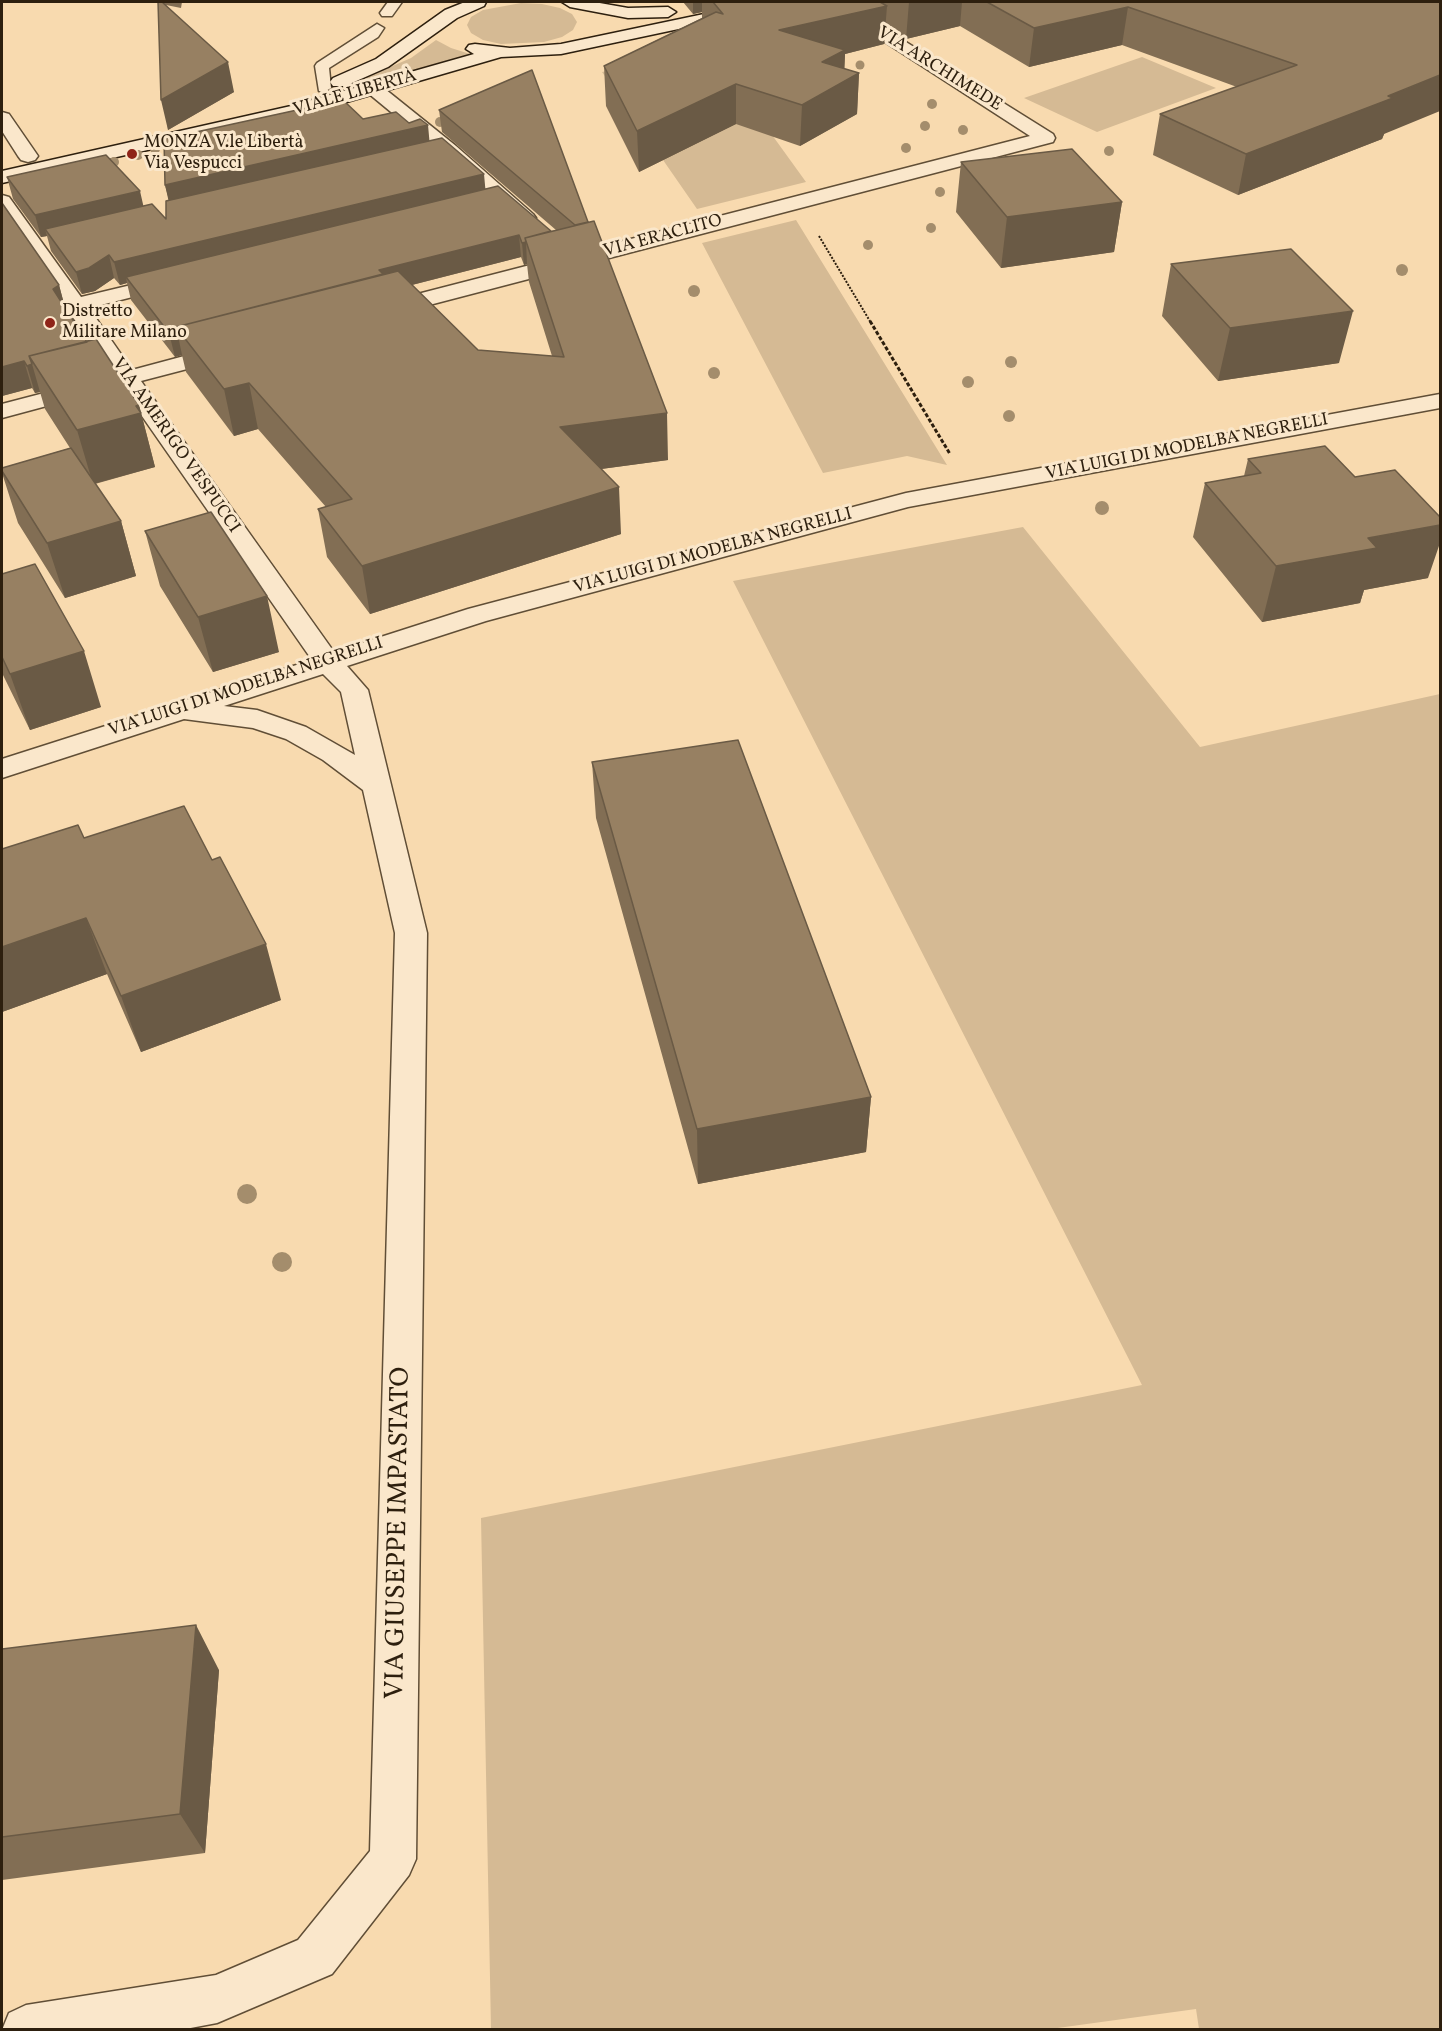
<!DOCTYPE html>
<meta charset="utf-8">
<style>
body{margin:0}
#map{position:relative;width:1442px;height:2031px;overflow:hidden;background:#f8daaf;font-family:Vollkorn,serif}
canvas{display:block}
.frame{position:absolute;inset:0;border:3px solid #2d1f0e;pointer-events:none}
</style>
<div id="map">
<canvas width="1442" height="2031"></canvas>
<div class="frame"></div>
</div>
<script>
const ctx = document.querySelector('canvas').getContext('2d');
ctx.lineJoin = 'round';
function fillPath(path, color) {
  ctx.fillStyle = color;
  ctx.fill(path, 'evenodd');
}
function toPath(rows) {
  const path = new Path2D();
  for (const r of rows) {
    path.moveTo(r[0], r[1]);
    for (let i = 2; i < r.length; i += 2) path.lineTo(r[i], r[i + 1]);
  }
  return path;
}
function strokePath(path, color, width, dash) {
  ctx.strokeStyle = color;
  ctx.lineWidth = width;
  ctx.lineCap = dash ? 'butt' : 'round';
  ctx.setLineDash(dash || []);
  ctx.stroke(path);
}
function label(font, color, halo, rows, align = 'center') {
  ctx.font = font + ' Vollkorn,serif';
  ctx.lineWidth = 6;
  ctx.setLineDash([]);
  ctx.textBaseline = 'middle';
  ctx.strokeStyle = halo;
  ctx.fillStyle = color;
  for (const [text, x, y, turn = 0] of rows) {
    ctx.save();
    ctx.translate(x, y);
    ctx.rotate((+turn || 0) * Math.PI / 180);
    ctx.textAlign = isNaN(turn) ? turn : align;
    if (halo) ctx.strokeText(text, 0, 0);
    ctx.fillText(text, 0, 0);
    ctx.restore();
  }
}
fillPath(toPath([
 [521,3,542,4,560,8,572,14,577,22,573,30,562,37,544,42,501,44,483,40,471,33,467,25,471,17,483,10],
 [436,40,451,48,470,54,348,89,344,87,411,58],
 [710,49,806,182,697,209,602,72],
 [1142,57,1216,88,1097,132,1024,98],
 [796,220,947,465,907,456,823,473,702,243],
 [1023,527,1200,747,1440,694,1440,2029,1199,2029,1196,2009,1043,2030,491,2029,481,1518,1142,1385,733,581]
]), '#d5ba94');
const service = toPath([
 [388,2,402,2,392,16,382,16,380,13,388,2],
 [377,24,384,28,378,37,329,68,331,88,324,92,319,91,315,66,317,63,377,24]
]);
const minor = toPath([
 [823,2,842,2,1053,134,1055,138,1053,142,391,315,383,316,375,315,372,310,375,305,1030,136,823,2],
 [374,84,380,85,456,146,533,214,536,218,533,222,519,222,442,154,368,93,365,89,368,85,374,84],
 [2,112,9,114,38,156,35,160,28,162,21,160,18,156,2,131,2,112],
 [2,195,9,197,81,297,173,275,180,277,184,281,180,285,89,308,132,370,229,344,237,346,240,351,237,356,141,381,334,652,468,609,906,493,1440,394,1440,408,908,507,486,621,347,666,368,690,427,933,416,1859,409,1875,332,1974,217,2023,180,2030,2,2030,9,2013,26,2005,216,1975,298,1940,370,1851,395,933,363,790,323,760,286,739,253,728,184,719,2,778,2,759,312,660,121,386,2,418,2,404,113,375,2,215,2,195],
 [323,674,341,692,355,755,306,727,257,710,224,706,323,674]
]);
const secondary = toPath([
 [465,2,486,2,484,6,457,18,388,67,345,86,333,86,330,82,333,78,376,59,445,10,465,2],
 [562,2,594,2,628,8,668,7,676,12,668,17,628,18,570,7,562,2],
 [761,2,790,2,782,7,561,54,501,57,302,115,2,183,2,171,291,106,474,54,466,49,469,45,475,44,510,48,561,44,761,2]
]);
strokePath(service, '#604e36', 3);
strokePath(minor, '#604e36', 3);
strokePath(secondary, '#2d1f0e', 3);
strokePath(toPath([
 [819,236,871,323]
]), '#2d1f0e', 2, [2, 1.5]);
strokePath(toPath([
 [870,321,950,454]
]), '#2d1f0e', 3, [4, 2]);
fillPath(service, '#fae7cb');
fillPath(minor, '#fae7cb');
fillPath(secondary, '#fae7cb');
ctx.fillStyle = '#a48d6c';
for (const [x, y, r] of [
 [860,65,4.5],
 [932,104,5],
 [440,122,5],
 [925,126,5],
 [963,130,5],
 [906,148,5],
 [155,149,5],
 [1109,151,5],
 [138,155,5],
 [114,162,5],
 [940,192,5],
 [931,228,5],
 [868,245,5],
 [1402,270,6],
 [694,291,6],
 [1011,362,6],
 [714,373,6],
 [968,382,6],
 [1009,416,6],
 [1102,508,7],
 [247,1194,10],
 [282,1262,10]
]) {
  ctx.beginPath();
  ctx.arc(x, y, r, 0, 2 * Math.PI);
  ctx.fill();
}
fillPath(toPath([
 [151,2,182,2,181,8,166,5,234,92,168,130,158,3],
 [683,2,1440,2,1382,139,1238,195,1153,155,1160,114,1237,87,1122,45,1029,67,960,26,906,39,886,27,884,44,845,54,844,69,859,73,857,114,800,146,736,124,639,172,606,106,604,66,702,18,702,12,693,14],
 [532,70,668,460,601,469,621,534,370,614,327,557,318,509,326,507,258,429,234,436,186,372,182,355,175,357,131,300,127,283,120,285,114,278,95,291,82,294,51,251,47,236,41,237,13,199,7,177,144,206,166,219,169,200,165,185,363,119,429,141,486,189,551,231,556,230,442,132,439,110],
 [521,257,524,265,527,264,529,282,552,356,478,350,412,285],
 [961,162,1122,202,1114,252,1001,268,956,212],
 [2,203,59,285,65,308,87,342,139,405,155,467,95,484,121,521,136,576,65,598,18,523,2,473,2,468,70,448,45,409,40,392,35,393,32,388,2,396],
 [1171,264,1339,363,1218,381,1162,316],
 [1248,459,1428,578,1364,590,1360,603,1262,622,1193,537,1205,483,1244,476],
 [145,531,279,652,213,672,160,586],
 [2,574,101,707,30,730,2,673],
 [592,762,871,1097,866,1152,698,1184,596,818],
 [84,838,281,1000,141,1052,107,974,2,1012],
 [2,1649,219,1670,205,1853,2,1880]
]), '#826e54');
fillPath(toPath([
 [693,2,702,2,702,12,693,14],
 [909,2,962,2,960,26,906,39],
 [887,6,884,44,845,54,844,82,859,73,857,114,800,146,802,105,779,30],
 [1128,7,1122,45,1029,67,1034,28],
 [228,62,234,92,168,130,161,100],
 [1440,75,1440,111,1384,134,1382,139,1238,195,1246,154],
 [736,84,736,124,639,172,637,131],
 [428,125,430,147,170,207,165,185],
 [484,174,486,196,126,277,127,283,120,285,114,262],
 [140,191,145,213,45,229,47,236,41,237,35,215],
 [1122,202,1114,252,1001,268,1007,217],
 [519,235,521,257,388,291,379,270],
 [526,242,527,264,524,265,522,243],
 [109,255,114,278,95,291,82,294,76,272],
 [59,285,66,311,53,289],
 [1353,311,1339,363,1218,381,1230,328],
 [177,331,182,355,175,357,169,333],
 [24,361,32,388,2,396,2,367],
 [32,364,40,392,35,393,27,366],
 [249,383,258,429,234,436,224,389],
 [139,405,155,467,93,484,77,430],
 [667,413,668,460,564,474,560,427],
 [619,487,621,534,370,614,362,566],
 [121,521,136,576,65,598,47,543],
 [1440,525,1440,543,1428,578,1364,590,1360,603,1262,622,1276,566,1368,538],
 [267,596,279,652,213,672,198,617],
 [84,651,101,707,30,730,10,674],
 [86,918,107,974,2,1012,2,947],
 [266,944,281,1000,141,1052,121,996],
 [871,1097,866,1152,698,1184,697,1129],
 [196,1625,219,1670,205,1853,180,1814]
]), '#6a5a45');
const building = toPath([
 [158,2,162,2,228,62,161,100,158,2],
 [713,2,880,2,887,6,779,30,845,50,822,62,859,73,802,105,736,84,637,131,604,66,716,12,723,14,713,2],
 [987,2,1440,2,1440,75,1388,96,1393,98,1246,154,1160,114,1297,65,1128,7,1034,28,987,2],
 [532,70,588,222,575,225,439,110,532,70],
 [343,100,363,119,396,112,409,123,420,119,428,125,165,185,164,139,343,100],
 [442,138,484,174,114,262,109,255,89,268,76,272,45,229,152,204,166,219,166,201,442,138],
 [1072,149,1122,202,1007,217,961,162,1072,149],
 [106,155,140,191,35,215,7,177,106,155],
 [498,186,551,231,525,238,526,242,522,243,519,235,379,270,383,274,176,327,177,331,169,333,126,277,498,186],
 [2,203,59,285,53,289,87,342,29,356,32,364,27,366,24,361,2,367,2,203],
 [594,221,667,413,560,427,619,487,362,566,318,509,352,499,249,383,224,389,176,327,398,271,478,350,564,357,525,238,594,221],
 [1291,249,1353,311,1230,328,1171,264,1291,249],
 [96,339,139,405,136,406,141,413,77,430,29,356,96,339],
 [1325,446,1355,477,1395,470,1440,517,1440,525,1368,538,1377,548,1276,566,1205,483,1261,473,1248,459,1325,446],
 [71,448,121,521,47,543,2,471,2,468,71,448],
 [211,512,267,596,198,617,145,531,211,512],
 [35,564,84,651,10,674,2,657,2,574,35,564],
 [738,740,871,1097,697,1129,592,762,738,740],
 [184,806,212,860,220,857,266,944,121,996,86,918,2,947,2,849,78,825,84,838,184,806],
 [196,1625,180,1814,2,1837,2,1649,196,1625]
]);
fillPath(building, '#978062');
strokePath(building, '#6a5a45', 1.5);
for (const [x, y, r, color] of [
 [132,154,6,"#8f2418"],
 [50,323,6,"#8f2418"]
]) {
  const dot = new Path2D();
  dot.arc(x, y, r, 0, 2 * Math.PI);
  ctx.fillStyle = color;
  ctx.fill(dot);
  strokePath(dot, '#fae7cb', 2);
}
label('18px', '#2d1f0e', '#fae7cb', [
 ["VIA ARCHIMEDE",939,70,32],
 ["VIALE LIBERTÀ",355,94,-16],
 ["VIA ERACLITO",663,237,-15],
 ["VIA AMERIGO VESPUCCI",175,446,55],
 ["VIA LUIGI DI MODELBA NEGRELLI",1187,448,-11],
 ["VIA LUIGI DI MODELBA NEGRELLI",713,552,-15],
 ["VIA LUIGI DI MODELBA NEGRELLI",246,688,-18]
]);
label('18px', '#2d1f0e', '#fae7cb', [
 ["MONZA V.le Libertà",144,144],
 ["Via Vespucci",144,165],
 ["Distretto",62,313],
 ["Militare Milano",62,334]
], 'left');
label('27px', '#2d1f0e', '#fae7cb', [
 ["VIA GIUSEPPE IMPASTATO",400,1533,-89]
]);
</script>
